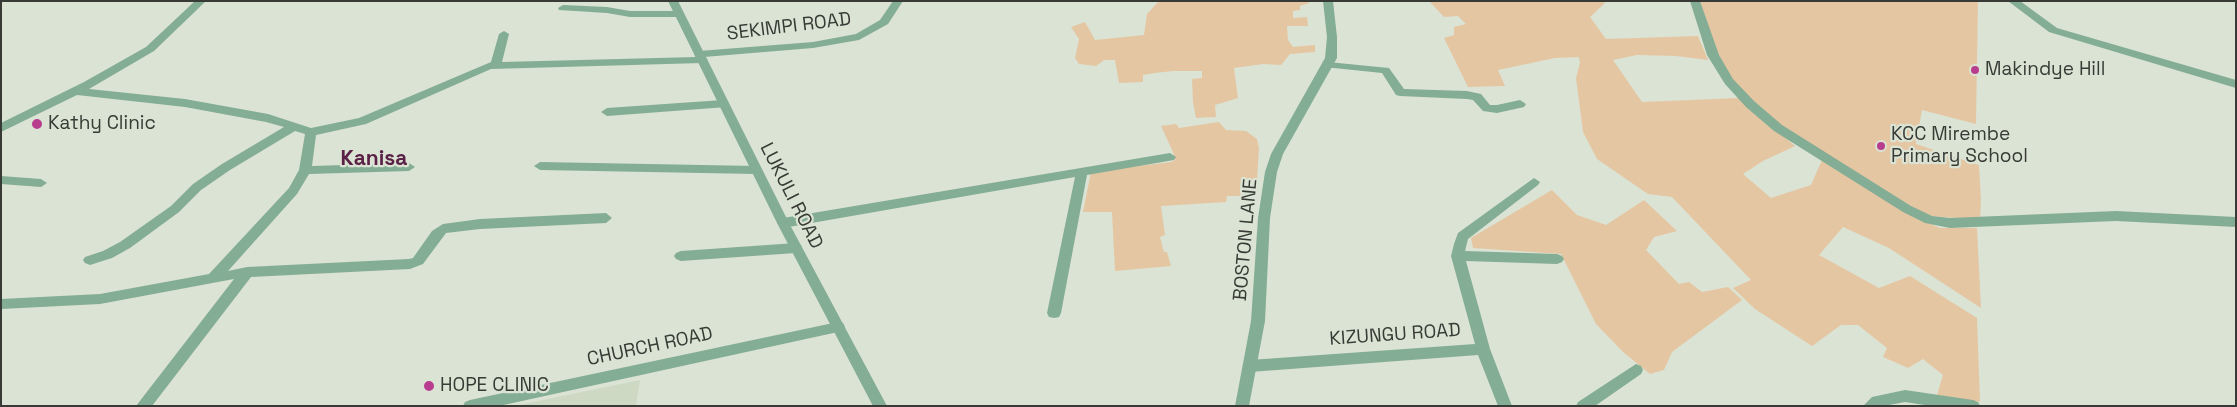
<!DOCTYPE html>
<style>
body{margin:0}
#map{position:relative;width:2237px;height:407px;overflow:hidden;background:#dbe3d4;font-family:"Space Grotesk",sans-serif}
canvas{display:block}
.frame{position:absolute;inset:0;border:2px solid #383b35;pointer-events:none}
</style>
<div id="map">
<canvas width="2237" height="407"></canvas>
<div class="frame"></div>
</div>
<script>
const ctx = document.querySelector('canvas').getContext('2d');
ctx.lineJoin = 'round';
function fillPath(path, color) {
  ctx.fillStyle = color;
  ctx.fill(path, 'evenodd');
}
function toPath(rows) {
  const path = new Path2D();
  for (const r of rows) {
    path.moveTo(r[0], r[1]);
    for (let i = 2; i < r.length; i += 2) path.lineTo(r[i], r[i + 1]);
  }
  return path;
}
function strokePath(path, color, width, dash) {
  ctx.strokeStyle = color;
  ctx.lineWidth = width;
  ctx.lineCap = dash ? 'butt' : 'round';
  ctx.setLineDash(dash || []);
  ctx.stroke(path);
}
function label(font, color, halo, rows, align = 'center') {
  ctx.font = font + ' "Space Grotesk",sans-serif';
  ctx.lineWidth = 4.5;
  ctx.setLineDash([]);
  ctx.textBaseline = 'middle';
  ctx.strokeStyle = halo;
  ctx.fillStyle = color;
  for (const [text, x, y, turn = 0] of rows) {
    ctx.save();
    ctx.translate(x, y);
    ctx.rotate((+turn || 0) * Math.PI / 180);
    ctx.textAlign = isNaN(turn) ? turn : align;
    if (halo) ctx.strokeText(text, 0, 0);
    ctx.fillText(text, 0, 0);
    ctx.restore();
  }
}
fillPath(toPath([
 [640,380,636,406,514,406]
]), '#ced9c4');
fillPath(toPath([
 [1159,1,1309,1,1309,3,1300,6,1300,10,1293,11,1293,18,1307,17,1308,26,1287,26,1288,40,1293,47,1315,45,1315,52,1290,54,1281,65,1263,64,1234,68,1238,98,1215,105,1216,117,1196,118,1193,102,1192,79,1202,78,1202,71,1173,71,1155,73,1143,75,1143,82,1119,83,1115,60,1104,60,1096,66,1079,64,1075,58,1079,39,1071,27,1085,22,1095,40,1144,35,1147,14],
 [1429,1,1602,1,1605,3,1590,17,1606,39,1698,36,1708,60,1676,56,1637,55,1613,60,1642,102,1739,98,1795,146,1763,161,1743,174,1771,198,1811,185,1822,160,1903,211,1940,228,1977,228,1981,308,1889,248,1843,227,1819,255,1879,288,1910,276,1977,318,1980,402,1937,395,1943,375,1923,359,1908,368,1883,357,1887,348,1858,325,1841,325,1812,346,1755,309,1733,288,1751,280,1672,197,1648,194,1597,159,1583,132,1576,78,1580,63,1579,57,1555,58,1498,70,1505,86,1468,87,1444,38,1454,35,1454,27,1466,24,1458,16,1444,17],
 [1699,1,1978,1,1976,124,1922,110,1916,144,1979,165,1981,201,1980,220,1931,216,1912,209,1776,122,1731,80,1721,62],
 [1219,122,1226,130,1246,131,1257,139,1259,148,1256,196,1227,196,1226,202,1161,206,1165,235,1160,237,1164,252,1167,252,1171,266,1115,271,1112,212,1083,212,1091,172,1171,162,1175,160,1173,152,1161,126,1176,124,1179,128],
 [1552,190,1577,215,1606,225,1644,200,1677,231,1654,237,1646,250,1679,284,1689,282,1702,292,1728,287,1742,300,1672,352,1664,370,1650,374,1623,352,1596,324,1561,254,1473,248,1471,238]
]), '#e5c6a2');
fillPath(toPath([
 [195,1,206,1,154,51,89,89,185,99,268,114,311,128,359,118,491,62,499,34,504,31,509,34,502,62,696,57,694,54,699,51,813,42,856,34,880,20,893,1,903,1,888,24,859,40,813,48,704,57,708,60,702,63,491,69,366,124,316,135,312,166,409,163,415,167,409,171,309,174,297,194,228,271,247,267,409,259,413,258,432,231,443,224,480,219,606,213,612,218,606,223,480,229,446,233,423,264,410,269,251,277,152,406,136,406,234,279,100,304,1,309,1,299,100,294,209,274,289,188,299,170,305,134,295,131,230,170,201,190,179,212,130,248,112,258,90,265,85,263,83,260,85,257,103,251,120,242,171,206,193,184,222,164,284,127,266,122,185,107,77,95,1,132,1,123,84,82,146,47,195,1],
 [1690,1,1700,1,1719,55,1733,79,1754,101,1782,125,1911,206,1932,216,1950,218,2116,211,2236,217,2236,227,2116,221,1950,228,1925,223,1903,212,1774,131,1746,107,1725,84,1707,55,1690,1],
 [2008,1,2020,1,2057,28,2236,80,2236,88,2049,32,2008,1],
 [563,5,607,7,630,11,679,11,684,14,679,17,630,17,607,13,559,10,558,8,563,5],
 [1328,62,1389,68,1404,89,1467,91,1481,94,1490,105,1497,105,1520,100,1526,104,1524,107,1497,113,1483,111,1473,100,1467,99,1400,96,1396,95,1382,73,1324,67,1322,65,1328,62],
 [723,100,727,101,729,104,727,107,607,116,601,112,607,108,723,100],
 [1170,153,1176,157,1174,160,1087,175,1061,313,1059,317,1054,318,1049,317,1047,313,1075,177,783,228,777,223,783,218,1170,153],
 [540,162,756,166,762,170,756,174,540,170,534,166,540,162],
 [1,176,41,179,47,183,41,187,1,184,1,176],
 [1534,178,1540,182,1538,185,1468,239,1465,251,1557,254,1562,256,1564,259,1562,262,1557,264,1466,261,1490,349,1512,406,1498,406,1478,355,1250,372,1245,370,1243,366,1245,362,1250,360,1475,344,1451,256,1454,244,1458,233,1534,178],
 [796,243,801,245,802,248,801,251,796,253,681,261,676,259,674,256,676,253,681,251,796,243],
 [838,322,843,323,845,327,843,331,838,332,499,406,463,406,465,402,470,400,838,322],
 [1636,364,1641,366,1643,370,1641,374,1595,406,1576,406,1578,402,1636,364],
 [1905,390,1973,400,1978,402,1980,406,1931,406,1905,402,1884,406,1863,406,1872,397,1905,390]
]), '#84ad95');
fillPath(toPath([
 [668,1,678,1,789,223,887,406,873,406,777,223,668,1],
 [1323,1,1333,1,1337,37,1337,58,1283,154,1277,172,1270,218,1265,321,1249,406,1235,406,1251,321,1258,218,1265,172,1271,154,1325,58,1327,37,1323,1]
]), '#84ad95');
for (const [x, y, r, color] of [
 [1975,70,5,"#b93d8f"],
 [37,124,6,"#b93d8f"],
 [1881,146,5,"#b93d8f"],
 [429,386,6,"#b93d8f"]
]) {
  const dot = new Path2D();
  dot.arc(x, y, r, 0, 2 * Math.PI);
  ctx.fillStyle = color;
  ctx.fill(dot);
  strokePath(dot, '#dbe3d4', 2);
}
label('19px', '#383b35', '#dbe3d4', [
 ["SEKIMPI ROAD",789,27,-7],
 ["LUKULI ROAD",791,196,63],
 ["BOSTON LANE",1246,240,-85],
 ["KIZUNGU ROAD",1395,335,-4],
 ["CHURCH ROAD",650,347,-12]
]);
label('19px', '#383b35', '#dbe3d4', [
 ["Makindye Hill",1985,70],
 ["Kathy Clinic",48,124],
 ["KCC Mirembe",1891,135],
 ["Primary School",1891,157],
 ["HOPE CLINIC",440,386]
], 'left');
label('bold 21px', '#5b2046', '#dbe3d4', [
 ["Kanisa",374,159]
]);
</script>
